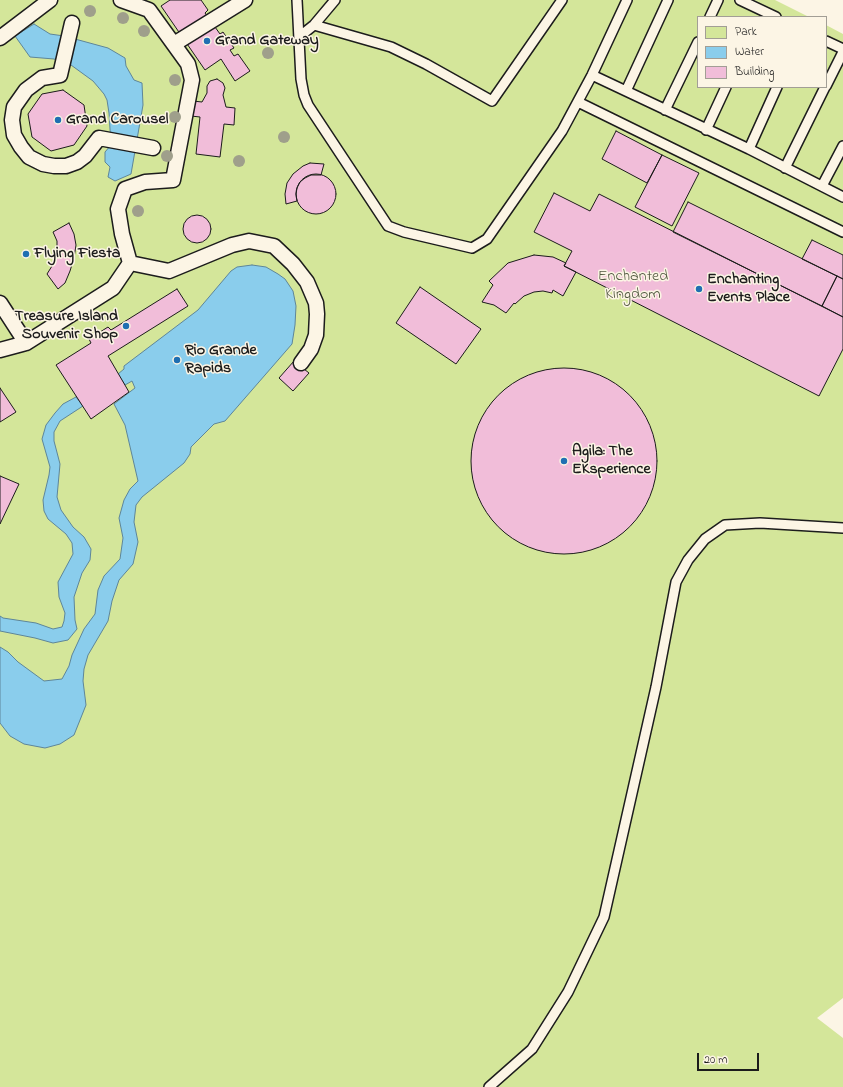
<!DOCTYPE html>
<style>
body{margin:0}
#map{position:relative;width:843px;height:1087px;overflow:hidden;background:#fcf5e5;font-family:"Indie Flower",sans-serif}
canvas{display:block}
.legend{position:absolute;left:697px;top:16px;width:130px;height:72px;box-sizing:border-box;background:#fcf5e5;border:1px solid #a29e95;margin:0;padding:5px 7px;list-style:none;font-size:12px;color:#1c1c1c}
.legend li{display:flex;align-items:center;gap:8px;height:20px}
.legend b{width:20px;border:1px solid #a29e95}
.scale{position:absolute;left:697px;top:1053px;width:62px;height:18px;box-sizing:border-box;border:2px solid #1c1c1c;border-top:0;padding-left:5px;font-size:12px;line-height:14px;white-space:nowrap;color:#1c1c1c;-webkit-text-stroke:3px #fcf5e5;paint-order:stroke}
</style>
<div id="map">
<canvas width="843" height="1087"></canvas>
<ul class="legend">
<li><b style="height:11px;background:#d4e69a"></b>Park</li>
<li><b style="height:11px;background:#8acdec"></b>Water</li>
<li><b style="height:11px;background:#f1bdd9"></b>Building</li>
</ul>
<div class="scale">20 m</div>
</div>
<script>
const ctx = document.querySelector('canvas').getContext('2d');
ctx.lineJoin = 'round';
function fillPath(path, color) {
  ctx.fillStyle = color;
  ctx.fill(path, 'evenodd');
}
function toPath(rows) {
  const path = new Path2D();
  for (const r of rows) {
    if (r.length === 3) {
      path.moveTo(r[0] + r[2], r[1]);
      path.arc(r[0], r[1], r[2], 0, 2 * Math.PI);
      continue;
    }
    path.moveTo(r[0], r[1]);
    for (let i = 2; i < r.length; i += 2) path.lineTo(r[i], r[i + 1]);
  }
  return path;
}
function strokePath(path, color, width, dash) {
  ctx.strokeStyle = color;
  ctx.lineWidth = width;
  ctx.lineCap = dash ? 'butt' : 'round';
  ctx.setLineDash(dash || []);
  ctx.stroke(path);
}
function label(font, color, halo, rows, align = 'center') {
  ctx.font = font + ' "Indie Flower",sans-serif';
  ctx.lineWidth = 3;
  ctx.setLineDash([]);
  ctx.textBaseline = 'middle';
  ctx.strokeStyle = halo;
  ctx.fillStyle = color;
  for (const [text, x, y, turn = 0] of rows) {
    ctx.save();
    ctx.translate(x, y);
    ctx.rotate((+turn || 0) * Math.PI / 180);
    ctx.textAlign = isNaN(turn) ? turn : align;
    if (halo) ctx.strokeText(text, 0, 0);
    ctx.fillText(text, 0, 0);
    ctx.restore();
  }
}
fillPath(toPath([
 [0,0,775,0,809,17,698,17,698,87,826,87,826,25,843,34,843,998,817,1018,843,1038,843,1087,0,1087]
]), '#d4e69a');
const water = toPath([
 [34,24,50,34,64,36,108,48,125,58,126,66,134,80,142,83,143,105,131,174,115,181,108,177,110,167,105,162,105,152,111,145,109,113,107,100,104,94,93,81,71,65,54,59,30,57,15,36,34,24],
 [252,265,266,267,278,274,285,279,293,291,296,306,295,325,292,344,225,421,214,424,191,447,190,454,184,463,142,497,136,505,134,522,138,542,133,564,119,580,112,601,108,621,88,655,84,669,83,681,86,705,74,735,60,744,45,748,24,744,10,736,0,723,0,647,8,652,18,662,44,681,62,679,69,666,72,655,84,629,95,614,98,590,104,576,120,559,123,538,119,518,124,500,130,489,138,481,125,425,114,404,135,388,132,381,125,385,118,374,124,369,124,366,198,310,231,271,237,267,252,265],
 [76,397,83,406,60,421,54,432,54,441,60,464,57,497,61,510,73,527,84,537,91,549,90,560,82,573,74,597,75,620,77,629,68,640,53,643,35,638,0,631,0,616,3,618,36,623,53,629,62,627,64,621,65,613,59,597,58,582,73,554,72,543,66,534,48,519,44,511,43,500,49,475,50,467,42,439,46,425,55,413,63,404,76,397]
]);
fillPath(water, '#8acdec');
strokePath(water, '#5e8699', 1);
const building = toPath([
 [170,0,201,0,208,10,205,13,220,34,223,32,234,48,230,50,234,56,238,54,250,71,235,81,221,59,205,70,161,6,170,0],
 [217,79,223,83,225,88,223,95,226,107,235,108,234,125,224,124,220,157,196,154,200,117,191,116,193,101,202,102,207,93,207,86,210,81,217,79],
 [63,90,84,105,87,126,74,145,51,151,32,137,28,114,42,94,63,90],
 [616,131,662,155,647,183,602,159,616,131],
 [662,155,699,173,672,226,635,207,662,155],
 [310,163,324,164,321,175,311,175,305,178,300,182,297,188,296,194,297,201,286,204,285,194,287,183,293,174,303,166,310,163],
 [316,194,20],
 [554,193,590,211,599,194,843,317,843,349,819,396,564,266,572,251,534,232,554,193],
 [688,202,837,276,822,306,673,232,688,202],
 [197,229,14],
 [69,223,74,234,76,245,74,258,70,271,65,283,58,289,47,274,52,266,57,250,57,241,53,232,69,223],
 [812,240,843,255,843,279,802,259,812,240],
 [534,255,553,257,566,263,564,266,576,272,563,296,553,290,552,293,543,291,534,292,524,296,515,304,514,303,506,313,494,305,482,302,493,285,489,281,508,263,534,255],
 [837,276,843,279,843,317,822,306,837,276],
 [420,287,481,329,456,364,396,323,420,287],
 [177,289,188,306,108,356,129,392,91,419,56,365,91,343,89,339,108,327,111,330,177,289],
 [294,361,309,373,293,391,279,378,294,361],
 [564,461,93],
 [0,388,16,412,0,422,0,388],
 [0,476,19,484,0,524,0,476]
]);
fillPath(building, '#f1bdd9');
strokePath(building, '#1c1c1c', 1);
const service = toPath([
 [297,0,301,79,304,95,308,105,388,226,404,232,472,248,487,239,562,131,592,75,627,0],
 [740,0,776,17],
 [710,17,718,0],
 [314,25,391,47,426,64,492,101,562,0],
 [299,37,314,25,335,0],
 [826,41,843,49],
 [592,75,749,149,843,197],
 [826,86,843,52],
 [626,91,668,0],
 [578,102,843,232],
 [665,110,698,42],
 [706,130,726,87],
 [749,149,777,87],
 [785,168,825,87],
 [822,186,843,146],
 [489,1087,532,1049,568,992,604,917,656,687,676,582,688,560,705,539,725,525,760,523,843,528]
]);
const pedestrian = toPath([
 [72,23,60,75,42,78,26,90,14,107,12,120,14,135,21,147,29,157,43,164,54,166,66,166,77,162,85,156,99,138,153,148],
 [0,38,50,0],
 [174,44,245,0],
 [130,263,169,271,232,245,249,241,274,246,293,264,307,282,316,303,317,314,316,335,311,349,301,363],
 [0,303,26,343],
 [0,350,26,343,113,288,130,263,122,234,118,209,125,189,145,182,173,180,192,80,188,64,149,10,121,0]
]);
strokePath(service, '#1c1c1c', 12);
strokePath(pedestrian, '#1c1c1c', 17);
strokePath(service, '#fcf5e5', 9);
strokePath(pedestrian, '#fcf5e5', 14);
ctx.fillStyle = '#9f9f8b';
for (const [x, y] of [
 [90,11],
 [123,18],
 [144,31],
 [268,53],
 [175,80],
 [175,117],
 [284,137],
 [167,156],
 [239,161],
 [138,211]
]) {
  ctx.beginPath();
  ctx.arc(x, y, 6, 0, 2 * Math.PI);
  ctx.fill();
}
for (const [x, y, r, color] of [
 [207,41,4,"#1f6fb2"],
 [58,120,4,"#1f6fb2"],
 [26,254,4,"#1f6fb2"],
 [699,289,4,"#1f6fb2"],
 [126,326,4,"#1f6fb2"],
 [177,360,4,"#1f6fb2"],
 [564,461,4,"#1f6fb2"]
]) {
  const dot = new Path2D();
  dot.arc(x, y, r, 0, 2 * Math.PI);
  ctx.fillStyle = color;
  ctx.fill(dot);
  strokePath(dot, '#fcf5e5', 1.5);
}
label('bold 16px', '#1c1c1c', '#fcf5e5', [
 ["Grand Gateway",215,41],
 ["Grand Carousel",66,120],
 ["Flying Fiesta",34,254],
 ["Enchanting",707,280],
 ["Events Place",707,298],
 ["Treasure Island",118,317,"right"],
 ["Souvenir Shop",118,335,"right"],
 ["Rio Grande",185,351],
 ["Rapids",185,369],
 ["Agila: The",572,452],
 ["EKsperience",572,470]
], 'left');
label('16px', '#535942', '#fcf5e5', [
 ["Enchanted",633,277],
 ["Kingdom",633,295]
]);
</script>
